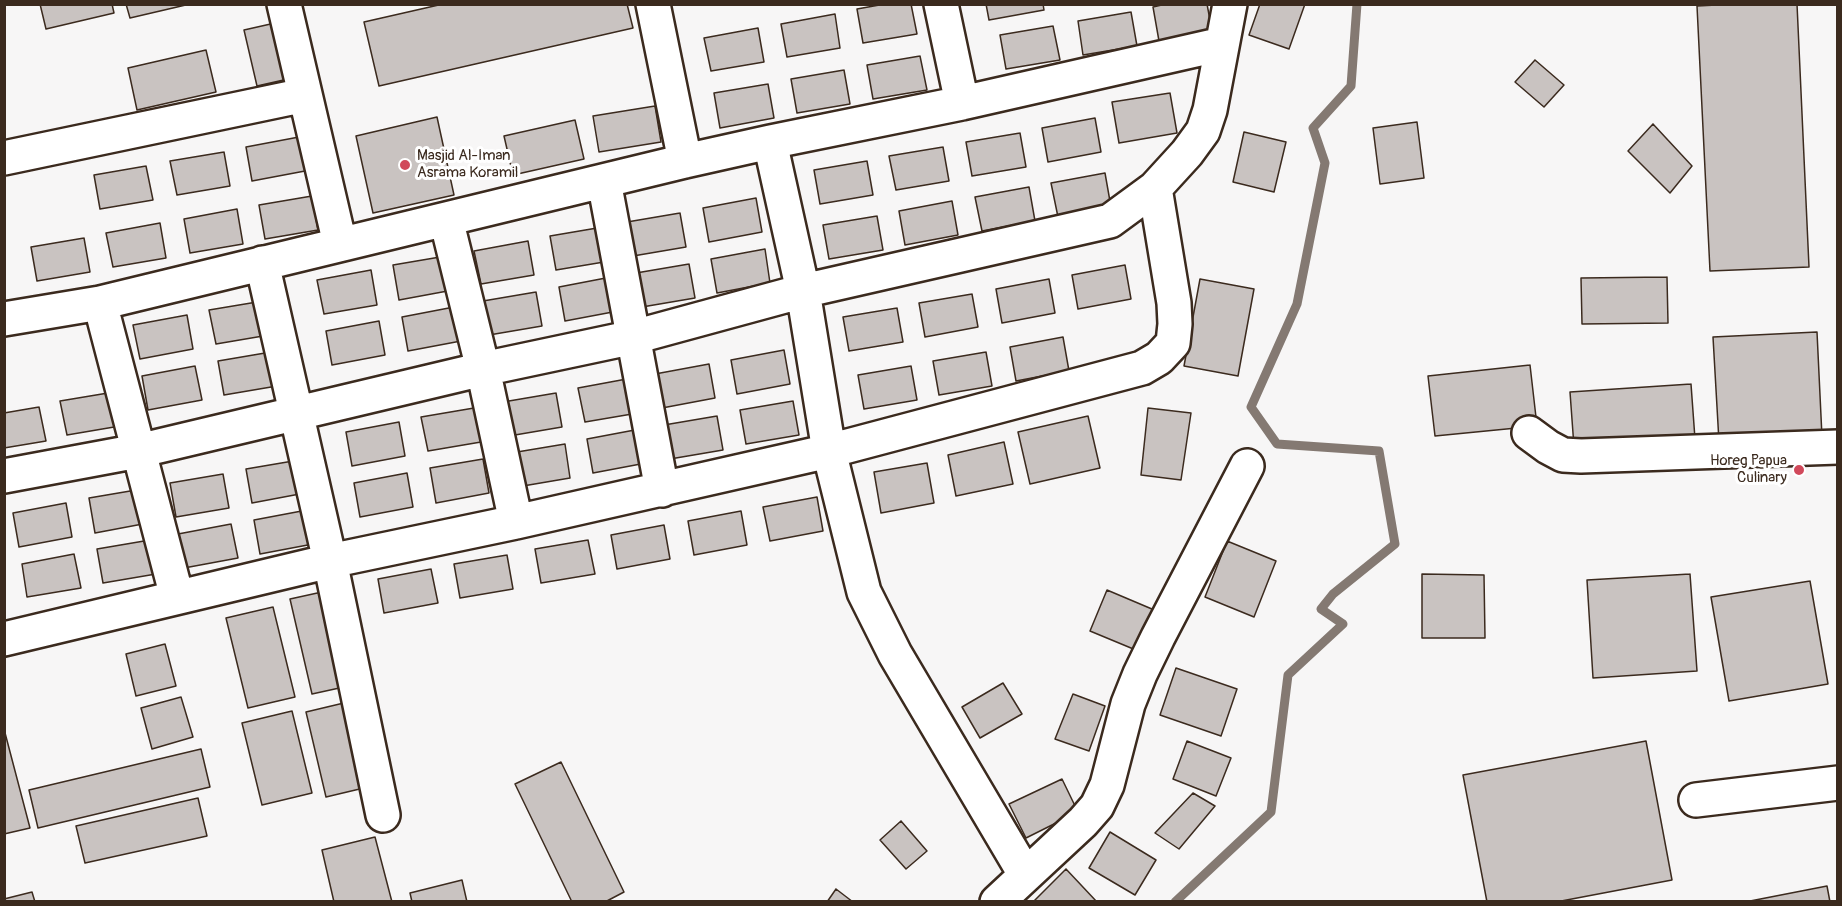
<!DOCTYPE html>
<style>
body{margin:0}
#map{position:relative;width:1842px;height:906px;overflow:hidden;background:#f7f6f6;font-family:Pangolin,sans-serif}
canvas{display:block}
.frame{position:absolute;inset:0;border:6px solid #3b2a1e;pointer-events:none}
</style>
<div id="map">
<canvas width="1842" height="906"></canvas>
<div class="frame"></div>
</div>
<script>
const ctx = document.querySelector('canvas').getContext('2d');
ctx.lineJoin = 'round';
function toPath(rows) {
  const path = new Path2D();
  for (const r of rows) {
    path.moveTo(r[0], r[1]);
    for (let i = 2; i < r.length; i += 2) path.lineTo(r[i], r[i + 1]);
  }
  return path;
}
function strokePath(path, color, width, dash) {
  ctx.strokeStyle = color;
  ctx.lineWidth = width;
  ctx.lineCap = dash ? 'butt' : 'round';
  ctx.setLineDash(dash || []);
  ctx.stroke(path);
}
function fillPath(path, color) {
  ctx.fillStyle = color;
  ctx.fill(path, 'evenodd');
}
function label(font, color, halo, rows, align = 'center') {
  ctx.font = font + ' Pangolin,sans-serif';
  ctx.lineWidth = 6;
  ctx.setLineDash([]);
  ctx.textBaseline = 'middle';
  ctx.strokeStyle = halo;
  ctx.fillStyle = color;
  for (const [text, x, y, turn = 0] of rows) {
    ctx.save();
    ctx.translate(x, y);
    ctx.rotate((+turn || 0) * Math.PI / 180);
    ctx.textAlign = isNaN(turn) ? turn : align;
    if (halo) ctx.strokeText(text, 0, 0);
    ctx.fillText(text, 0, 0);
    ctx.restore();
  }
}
strokePath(toPath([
 [1175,902,1271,812,1288,675,1343,624,1321,609,1333,594,1395,544,1379,451,1277,444,1251,407,1297,304,1325,163,1313,128,1351,86,1357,4]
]), '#847972', 9);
const building = toPath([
 [40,4,112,4,114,13,46,29,40,4],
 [126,4,190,4,130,18,126,4],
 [443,4,627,4,633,28,379,86,364,22,443,4],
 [885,4,911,4,917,34,863,43,857,9,885,4],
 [986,4,1043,4,1044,10,989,20,986,4],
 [1166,4,1207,4,1212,31,1159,41,1153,7,1166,4],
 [1260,4,1305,4,1289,49,1249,35,1260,4],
 [1736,4,1797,4,1809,267,1710,271,1697,6,1736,4],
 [1131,12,1137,46,1083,55,1078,21,1131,12],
 [835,14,840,48,787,57,781,24,835,14],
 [275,23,288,79,257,86,244,30,275,23],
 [1053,26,1060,60,1006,69,1000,35,1053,26],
 [758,28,764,62,711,71,704,38,758,28],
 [206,50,216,92,137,110,128,68,206,50],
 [920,56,927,90,873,99,867,65,920,56],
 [1535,60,1564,85,1544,107,1515,82,1535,60],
 [844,70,850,104,797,113,791,79,844,70],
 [768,84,774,118,720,128,714,93,768,84],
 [1170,93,1177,133,1119,143,1112,102,1170,93],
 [655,106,661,142,599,152,593,116,655,106],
 [437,117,454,195,373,213,356,136,437,117],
 [1095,118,1101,152,1048,162,1042,128,1095,118],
 [575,120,584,159,513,175,504,136,575,120],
 [1417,122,1424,178,1380,184,1373,128,1417,122],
 [1653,124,1692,166,1670,193,1628,151,1653,124],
 [1244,132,1286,142,1274,192,1233,182,1244,132],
 [1020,133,1026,167,972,176,966,142,1020,133],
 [299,137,305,171,252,181,246,147,299,137],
 [943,147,949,181,896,190,889,156,943,147],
 [224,152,230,186,177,195,170,161,224,152],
 [867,161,873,195,820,204,814,170,867,161],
 [146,166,153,200,100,209,94,175,146,166],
 [1105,173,1111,207,1058,217,1051,183,1105,173],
 [1029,187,1035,221,982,231,975,197,1029,187],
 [312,196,318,230,265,239,259,205,312,196],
 [756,198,762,232,709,242,703,208,756,198],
 [952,201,958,235,905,245,899,211,952,201],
 [237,209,243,244,190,253,184,219,237,209],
 [680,213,686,247,633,256,627,222,680,213],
 [877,216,883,250,829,259,823,225,877,216],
 [160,223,166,258,113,267,106,233,160,223],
 [603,227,610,261,556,270,550,236,603,227],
 [84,238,90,272,37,281,31,247,84,238],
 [528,241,534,275,481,284,474,251,528,241],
 [765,249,770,283,717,293,711,259,765,249],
 [446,256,453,290,399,300,393,265,446,256],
 [689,264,695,298,642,307,636,273,689,264],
 [1125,265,1131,299,1078,309,1072,275,1125,265],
 [371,270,377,305,324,314,317,280,371,270],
 [611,277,618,311,565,321,559,287,611,277],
 [1667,277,1668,323,1582,324,1581,278,1667,277],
 [1049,279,1055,313,1002,323,996,289,1049,279],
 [1200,279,1254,289,1238,376,1184,366,1200,279],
 [536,292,542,326,489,335,483,301,536,292],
 [972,294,978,327,925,337,919,303,972,294],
 [263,301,269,335,216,344,209,310,263,301],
 [454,307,461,341,408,351,402,317,454,307],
 [897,308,903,342,849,351,843,317,897,308],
 [187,315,193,349,140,359,133,325,187,315],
 [379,321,385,355,332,365,326,331,379,321],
 [1817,332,1822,437,1719,442,1713,337,1817,332],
 [1063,337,1069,371,1016,381,1010,347,1063,337],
 [784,350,790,384,737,394,731,360,784,350],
 [271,352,277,386,224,395,218,361,271,352],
 [986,352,992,386,939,395,933,361,986,352],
 [709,364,715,398,662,408,655,374,709,364],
 [1530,365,1537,426,1435,436,1428,376,1530,365],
 [195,366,202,400,148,410,142,376,195,366],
 [911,366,917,400,864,409,858,375,911,366],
 [632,378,638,413,585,422,578,388,632,378],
 [1691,384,1695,439,1574,447,1570,392,1691,384],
 [114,392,120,426,67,435,60,401,114,392],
 [556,393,562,427,509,436,503,402,556,393],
 [793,401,799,435,746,444,740,410,793,401],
 [39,407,46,441,4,448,4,413,39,407],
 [474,408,481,442,428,451,421,417,474,408],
 [1148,408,1191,413,1181,480,1141,475,1148,408],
 [717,416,723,450,670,459,664,425,717,416],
 [1088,416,1100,468,1030,484,1018,432,1088,416],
 [399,422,405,456,352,466,346,432,399,422],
 [640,429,646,463,593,473,587,439,640,429],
 [1004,442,1013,484,956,496,948,455,1004,442],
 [565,444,570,478,517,487,511,453,565,444],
 [483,459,489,493,436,503,430,468,483,459],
 [299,460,305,493,252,503,246,469,299,460],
 [927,463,934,503,881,513,874,472,927,463],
 [407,473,413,507,360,517,354,483,407,473],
 [223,474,229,508,176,517,170,483,223,474],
 [142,489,148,523,95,533,89,498,142,489],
 [817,497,823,531,770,541,763,507,817,497],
 [66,503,72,537,19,547,13,513,66,503],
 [307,510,313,544,260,554,254,520,307,510],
 [741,511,747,545,694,555,688,521,741,511],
 [231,524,238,558,184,568,178,534,231,524],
 [664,525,670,559,617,569,611,535,664,525],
 [150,540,156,574,103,583,97,549,150,540],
 [588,540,595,574,541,583,535,549,588,540],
 [1227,541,1276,561,1254,617,1205,597,1227,541],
 [74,554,81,588,27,597,22,564,74,554],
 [507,555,513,589,460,598,454,564,507,555],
 [431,569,438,603,384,613,378,579,431,569],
 [1422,574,1484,575,1485,638,1422,638,1422,574],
 [1690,574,1697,671,1593,678,1587,580,1690,574],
 [1810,581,1828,684,1729,701,1711,597,1810,581],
 [331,590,353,685,312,694,290,599,331,590],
 [1107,590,1159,612,1143,653,1090,631,1107,590],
 [273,607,295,697,248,708,226,618,273,607],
 [165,644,176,686,136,696,126,654,165,644],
 [1176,668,1237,689,1221,736,1160,715,1176,668],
 [1003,683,1022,714,980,738,962,707,1003,683],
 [1073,694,1105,706,1089,751,1055,739,1073,694],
 [181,697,193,737,152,749,141,708,181,697],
 [348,702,368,787,326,797,306,712,348,702],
 [292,711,312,793,262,805,242,723,292,711],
 [4,729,30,828,4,834,4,729],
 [1187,741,1231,758,1216,796,1173,779,1187,741],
 [1646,741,1672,880,1556,902,1487,902,1463,775,1646,741],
 [201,749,210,787,38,828,29,790,201,749],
 [561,762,624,892,605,902,572,902,515,784,561,762],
 [1062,779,1078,812,1026,838,1009,804,1062,779],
 [1193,793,1215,806,1179,849,1155,833,1193,793],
 [198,798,207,836,85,863,76,826,198,798],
 [901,821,927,851,906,869,880,840,901,821],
 [1110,832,1156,860,1135,895,1089,868,1110,832],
 [375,837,392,902,334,902,322,850,375,837],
 [1066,869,1097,902,1033,902,1066,869],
 [462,880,467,902,412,902,410,893,462,880],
 [1827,886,1830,902,1745,902,1827,886],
 [836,889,853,902,827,902,836,889],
 [32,892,35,902,4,902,4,899,32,892]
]);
fillPath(building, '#c9c3c1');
strokePath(building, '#3b2a1e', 1.5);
const minor = toPath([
 [284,4,340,244],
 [653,4,685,161],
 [941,4,962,103],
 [770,142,803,291,829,451,864,592,895,654,1025,874],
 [4,158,305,95],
 [604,181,662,490],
 [446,219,483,369,516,522],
 [262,263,330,561,383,815],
 [100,303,177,597],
 [4,319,100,303,685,161,770,142,962,103,1222,44],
 [1529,433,1548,447,1563,455,1581,456,1838,447],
 [4,476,138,451,483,369,634,337,803,291,1110,221,1155,188,1187,153,1203,131,1210,110,1230,4],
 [4,639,330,561,516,522,829,451,1142,368,1159,358,1173,343,1175,324,1174,303,1155,188],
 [1696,800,1838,783],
 [997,902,1083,822,1097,806,1107,785,1128,704,1140,674,1158,637,1247,466]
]);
strokePath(minor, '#3b2a1e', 38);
strokePath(minor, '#fff', 33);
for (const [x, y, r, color] of [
 [405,165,6,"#d1495b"],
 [1799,470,6,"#d1495b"]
]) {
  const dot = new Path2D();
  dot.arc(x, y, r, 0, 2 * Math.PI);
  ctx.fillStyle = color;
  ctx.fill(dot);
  strokePath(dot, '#fff', 2);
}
label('15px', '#3b2a1e', '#fff', [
 ["Masjid Al-Iman",417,156],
 ["Asrama Koramil",417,173],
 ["Horeg Papua",1787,461,"right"],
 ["Culinary",1787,478,"right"]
], 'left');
</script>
